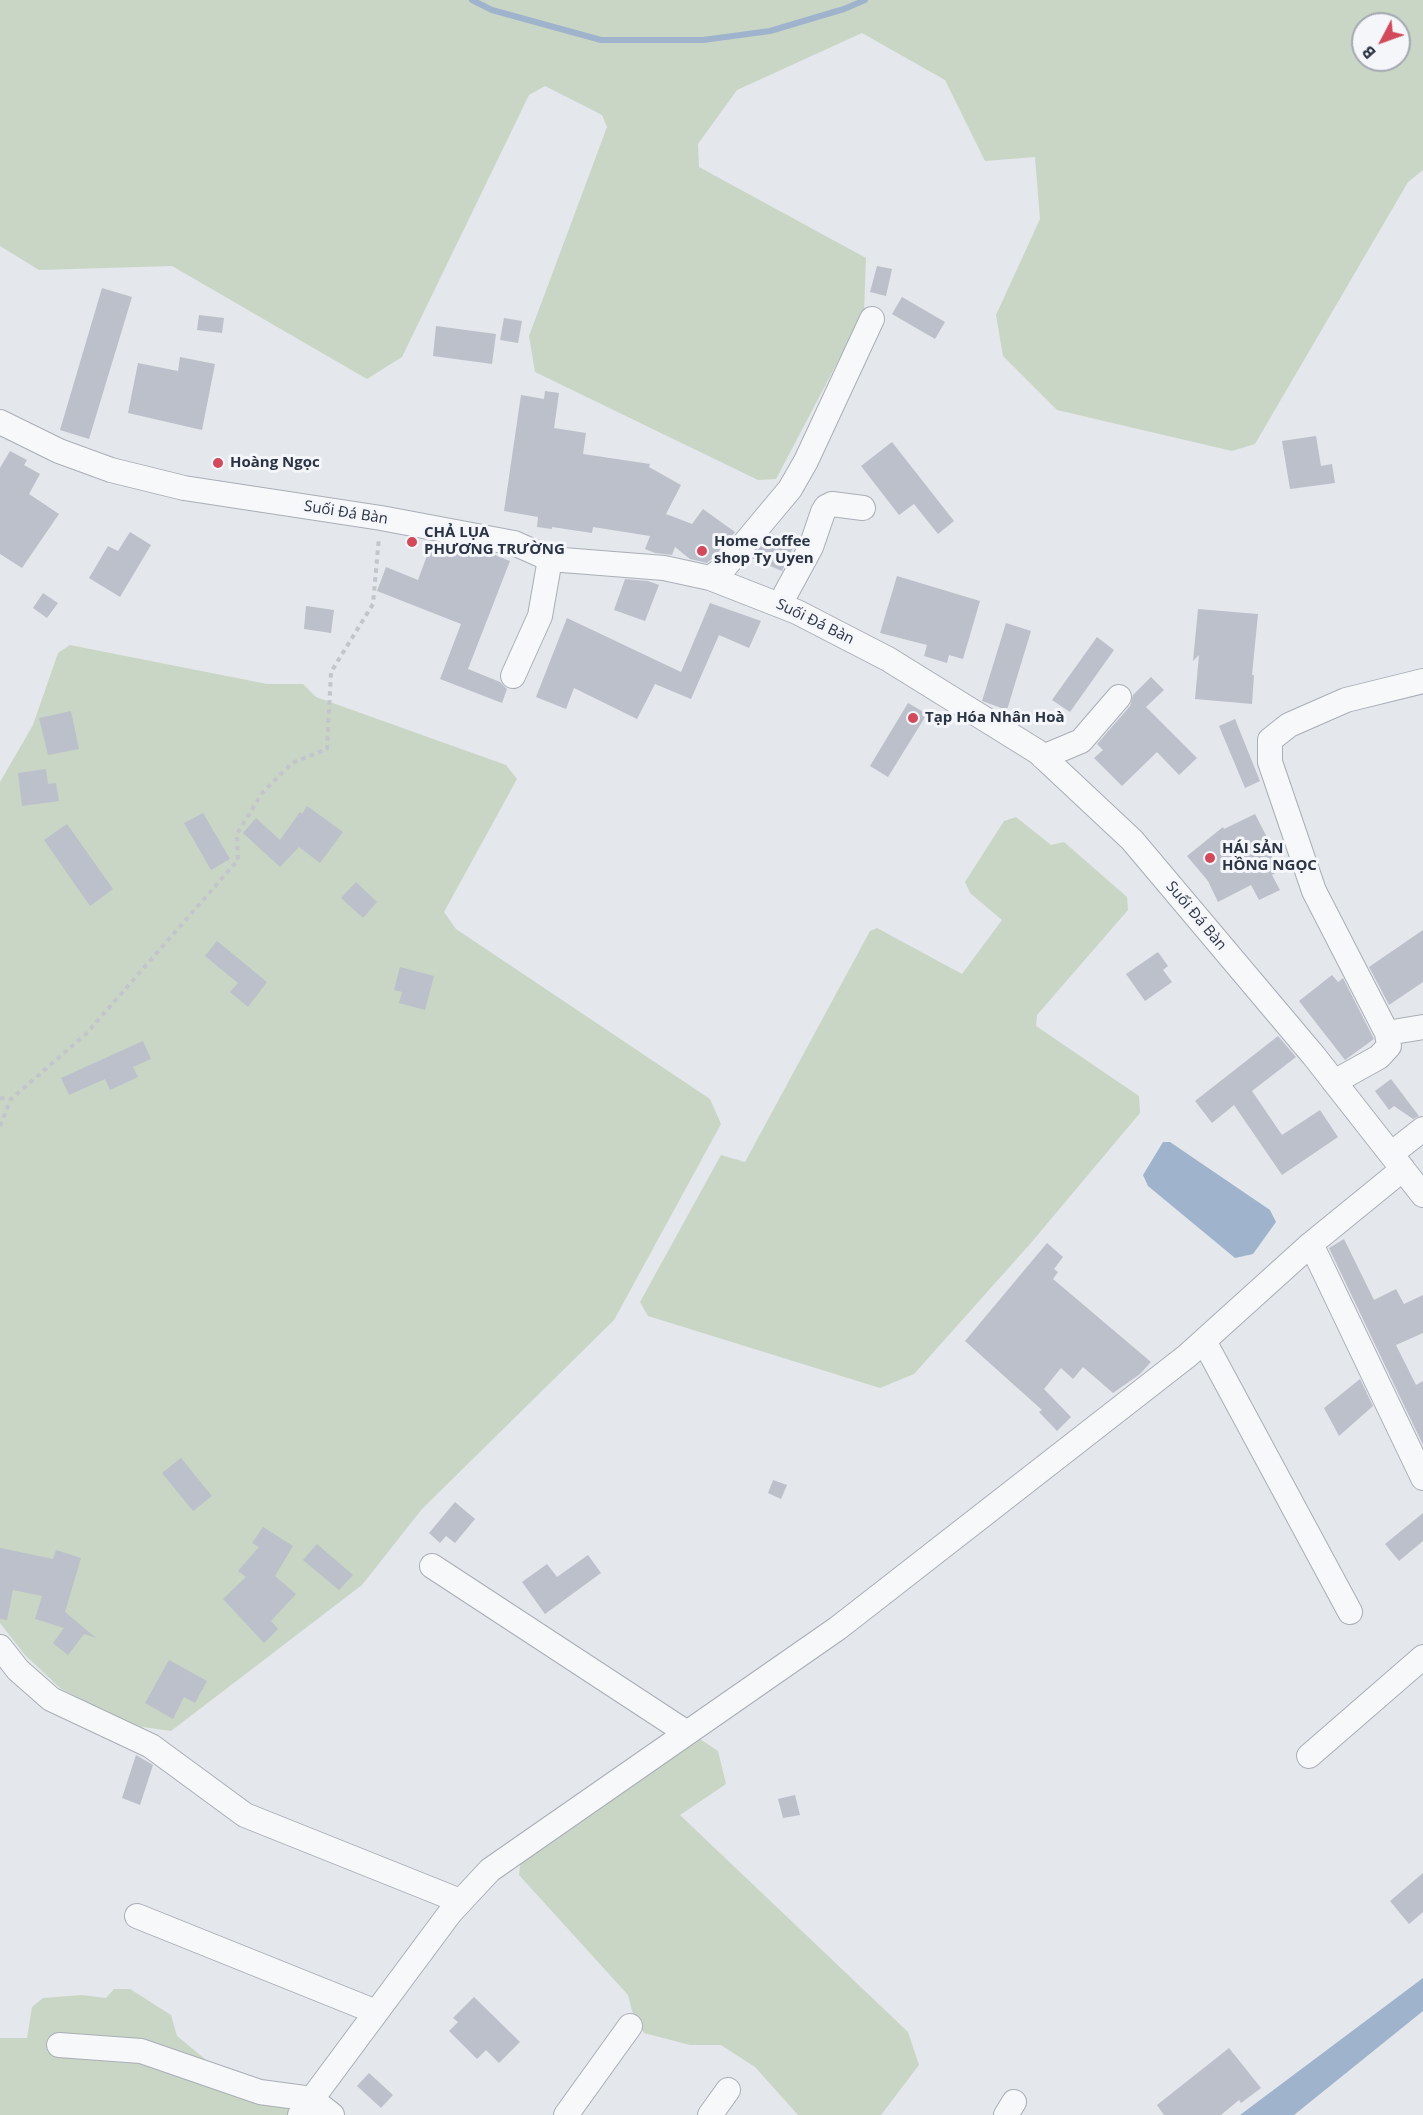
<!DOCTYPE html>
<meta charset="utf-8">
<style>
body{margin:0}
#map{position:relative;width:1423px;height:2115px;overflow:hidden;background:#e4e7ec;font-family:"Open Sans",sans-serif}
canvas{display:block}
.north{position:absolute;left:1351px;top:12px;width:60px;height:60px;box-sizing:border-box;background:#f4f6f9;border:2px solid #a4a8b1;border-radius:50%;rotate:229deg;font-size:16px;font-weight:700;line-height:24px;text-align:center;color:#2b3445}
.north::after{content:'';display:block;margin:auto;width:21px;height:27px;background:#d1495b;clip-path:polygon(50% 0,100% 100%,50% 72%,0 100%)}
</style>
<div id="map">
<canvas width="1423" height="2115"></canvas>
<div class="north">B</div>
</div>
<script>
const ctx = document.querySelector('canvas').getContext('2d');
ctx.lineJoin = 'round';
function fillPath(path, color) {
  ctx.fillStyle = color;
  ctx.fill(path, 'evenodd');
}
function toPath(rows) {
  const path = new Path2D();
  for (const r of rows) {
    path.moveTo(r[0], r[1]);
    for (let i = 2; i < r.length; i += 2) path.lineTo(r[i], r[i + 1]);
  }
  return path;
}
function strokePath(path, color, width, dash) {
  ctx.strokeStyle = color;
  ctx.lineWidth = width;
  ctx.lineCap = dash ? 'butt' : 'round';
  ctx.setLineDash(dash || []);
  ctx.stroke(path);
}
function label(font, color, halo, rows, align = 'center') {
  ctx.font = font + ' "Open Sans",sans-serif';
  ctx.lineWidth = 6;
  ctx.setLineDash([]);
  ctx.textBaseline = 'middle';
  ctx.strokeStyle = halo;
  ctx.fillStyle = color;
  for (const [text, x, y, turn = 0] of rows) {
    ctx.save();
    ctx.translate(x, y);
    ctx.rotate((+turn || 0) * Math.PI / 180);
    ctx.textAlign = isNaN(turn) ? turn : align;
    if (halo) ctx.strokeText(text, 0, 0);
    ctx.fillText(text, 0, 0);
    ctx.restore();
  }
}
fillPath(toPath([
 [0,0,1423,0,1423,170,1408,182,1255,444,1232,451,1057,410,1003,356,996,315,1040,219,1035,157,985,161,945,80,862,33,737,90,698,144,699,167,866,258,864,312,776,479,758,480,535,372,529,336,607,127,602,115,545,86,529,95,402,357,367,379,172,266,39,270,0,246],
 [1363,24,1399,24,1399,60,1363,60],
 [70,645,267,684,303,684,316,697,506,765,517,779,444,912,456,929,710,1099,721,1124,614,1320,422,1509,362,1585,171,1731,129,1725,60,1688,25,1655,0,1623,0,782,33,725,58,653],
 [1016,817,1051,845,1064,842,1127,897,1128,910,1037,1015,1036,1026,1139,1096,1140,1113,1030,1244,914,1374,880,1388,648,1316,640,1302,721,1155,745,1162,870,931,877,928,962,974,1002,920,970,893,965,882,1004,821],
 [697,1737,718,1751,726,1784,680,1815,908,2032,919,2065,881,2115,798,2115,755,2067,721,2045,690,2045,644,2033,632,2011,628,1995,519,1875,521,1857],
 [114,1989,130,1989,171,2015,177,2036,211,2064,271,2085,296,2115,0,2115,0,2038,27,2038,32,2007,43,1998,82,1995,106,1998]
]), '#c9d6c5');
fillPath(toPath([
 [1163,1142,1170,1142,1270,1210,1276,1222,1253,1254,1235,1258,1148,1186,1143,1175],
 [1423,1978,1423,2011,1294,2115,1240,2115]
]), '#9fb4cc');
strokePath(toPath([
 [472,0,492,10,601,40,703,40,770,31,844,9,865,0]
]), '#9fb4cc', 6);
fillPath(toPath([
 [877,266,892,269,886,296,870,292],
 [102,288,132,297,89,439,60,430],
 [902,297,945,322,935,339,892,314],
 [199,315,224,318,222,333,197,330],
 [504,318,522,321,518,343,500,340],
 [436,326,496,334,492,364,433,356],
 [180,357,215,364,202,430,128,413,138,363,178,371],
 [545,391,559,393,554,428,586,433,583,454,650,464,649,467,681,485,666,514,692,524,703,509,735,532,714,557,707,563,690,559,675,547,672,555,655,553,645,549,650,536,593,527,592,533,552,527,552,529,537,527,538,517,504,511,521,395,544,399],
 [1316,436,1321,466,1332,464,1335,483,1290,489,1282,441],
 [892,442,954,521,938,534,914,504,899,515,861,466],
 [10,451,27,460,24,465,40,474,29,494,59,514,22,568,0,554,0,468],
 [130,532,151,545,120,597,89,578,108,546,118,551],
 [772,533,781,540,784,533,797,539,782,571,751,558],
 [432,542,460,550,461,548,490,553,510,561,468,669,500,682,507,689,502,703,440,679,461,624,377,591,386,567,418,580],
 [897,576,980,601,963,659,949,655,947,663,924,656,927,645,880,633],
 [625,579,648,581,659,585,645,621,614,610],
 [43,593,58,603,47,618,33,608],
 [710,603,761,621,749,648,719,635,691,699,655,684,637,719,574,688,566,709,536,697,567,618,681,672],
 [306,606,334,610,331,633,304,629],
 [1198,609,1258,614,1252,675,1254,675,1252,704,1195,699,1199,655,1193,661],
 [1006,623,1031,631,1007,710,982,701],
 [1097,637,1114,650,1070,712,1052,700],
 [1151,677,1164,690,1146,707,1197,758,1179,775,1157,752,1122,786,1094,758,1103,750,1097,744,1130,706,1133,695],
 [908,703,927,714,888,777,870,766],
 [71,711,79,749,48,755,39,718],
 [1235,719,1260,781,1245,788,1219,726],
 [46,769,48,784,56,783,59,801,22,806,18,773],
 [307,806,343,832,320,863,299,847,280,867,243,833,256,818,280,840,300,812,302,814],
 [203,813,230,859,211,870,184,823],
 [1255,814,1273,849,1269,850,1279,871,1272,875,1280,890,1259,900,1251,885,1218,902,1208,881,1187,856,1223,827,1224,829],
 [67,824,113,889,90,906,44,840],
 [356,882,377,902,363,918,341,898],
 [1423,930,1423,982,1389,1005,1369,967],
 [217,941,267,982,248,1007,230,992,238,983,205,956],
 [1158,952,1168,966,1163,970,1172,982,1145,1001,1126,974],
 [400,967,434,976,425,1010,399,1003,402,992,394,990],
 [1332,975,1338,982,1343,978,1374,1039,1345,1060,1299,1001],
 [1278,1036,1296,1057,1252,1091,1282,1135,1320,1110,1338,1137,1282,1175,1234,1105,1212,1123,1195,1101],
 [143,1041,151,1059,133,1067,138,1077,110,1090,105,1079,69,1095,61,1078],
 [1391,1079,1419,1116,1413,1119,1394,1106,1389,1110,1375,1091],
 [1344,1239,1374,1300,1396,1289,1404,1304,1423,1295,1423,1333,1396,1345,1416,1385,1423,1381,1423,1445,1329,1248],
 [1047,1243,1063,1257,1054,1269,1058,1272,1053,1279,1151,1362,1140,1374,1113,1393,1083,1367,1073,1379,1061,1368,1044,1389,1071,1417,1057,1431,1039,1412,1042,1410,965,1341],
 [1360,1379,1373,1406,1339,1436,1324,1408],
 [181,1458,212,1496,193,1511,162,1473],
 [773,1480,787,1485,781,1499,768,1493],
 [455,1502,475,1519,455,1543,446,1536,440,1543,429,1533],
 [1423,1513,1423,1541,1399,1561,1385,1544],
 [263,1527,293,1546,275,1576,296,1594,271,1621,278,1629,264,1643,223,1599,246,1577,238,1571,259,1547,252,1543],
 [317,1544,353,1575,339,1590,303,1560],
 [0,1548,53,1559,56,1550,81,1558,65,1612,96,1638,84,1634,68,1655,53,1643,64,1628,35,1619,42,1596,13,1590,7,1620,0,1619],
 [588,1555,601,1573,545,1614,522,1582,547,1564,557,1577],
 [169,1660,207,1681,195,1703,184,1697,173,1719,145,1703],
 [136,1755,153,1765,140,1805,122,1798],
 [795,1795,800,1815,783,1818,778,1799],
 [1423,1873,1423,1912,1409,1924,1390,1901],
 [474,1997,520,2042,499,2063,486,2050,477,2059,449,2031,458,2022,453,2018],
 [1229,2048,1261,2088,1241,2103,1239,2100,1221,2115,1164,2115,1157,2105],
 [369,2073,393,2095,381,2108,357,2086]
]), '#bbc0ca');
const minor = toPath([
 [0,422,59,451,111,470,184,488,381,518,514,543,550,559,664,568,710,578,797,612,888,659,1038,752,1132,840,1314,1056,1423,1195],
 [710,578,724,568,790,489,806,461,872,319],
 [780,604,811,547,823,512,826,507,832,504,863,508],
 [513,676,540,616,550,559],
 [1043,757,1081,741,1119,697],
 [1387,1033,1423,1027],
 [1334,1082,1379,1057,1389,1046,1387,1033,1314,891,1270,762,1270,740,1289,725,1346,700,1423,681],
 [1391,1154,1423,1129],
 [1311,1244,1423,1478],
 [1204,1341,1350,1612],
 [432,1566,687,1733],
 [0,1647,18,1670,51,1699,151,1746,245,1815,460,1901],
 [1309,1756,1423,1657],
 [137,1916,376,2012],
 [59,2045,141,2051,260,2092,312,2099,332,2115],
 [300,2115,450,1913,490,1870,838,1628,1187,1356,1311,1244,1403,1169],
 [566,2115,630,2026],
 [710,2115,728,2090],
 [1006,2115,1014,2102]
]);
strokePath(minor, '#a9aeb7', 26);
strokePath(toPath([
 [0,1098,11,1099],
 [0,1126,11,1099,86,1034,238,860,237,834,262,793,292,763,327,749,331,672,373,604,379,537]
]), '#c2c5cb', 4, [4.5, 4.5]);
strokePath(minor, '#f7f8fa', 24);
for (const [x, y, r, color] of [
 [218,463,6,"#d1495b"],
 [412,542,6,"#d1495b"],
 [702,551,6,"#d1495b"],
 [913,718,6,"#d1495b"],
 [1210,858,6,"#d1495b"]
]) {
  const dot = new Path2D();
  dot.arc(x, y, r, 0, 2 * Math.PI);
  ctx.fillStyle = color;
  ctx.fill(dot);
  strokePath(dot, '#f4f6f9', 2);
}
label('bold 15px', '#2b3445', '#f4f6f9', [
 ["Hoàng Ngọc",230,463],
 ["CHẢ LỤA",424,533],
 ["PHƯƠNG TRƯỜNG",424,550],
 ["Home Coffee",714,542],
 ["shop Ty Uyen",714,559],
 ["Tạp Hóa Nhân Hoà",925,718],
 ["HÁI SẢN",1222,849],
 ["HỒNG NGỌC",1222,866]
], 'left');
label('15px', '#2b3445', '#f4f6f9', [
 ["Suối Đá Bàn",346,513,9],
 ["Suối Đá Bàn",815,622,26],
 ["Suối Đá Bàn",1196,916,50]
]);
</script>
